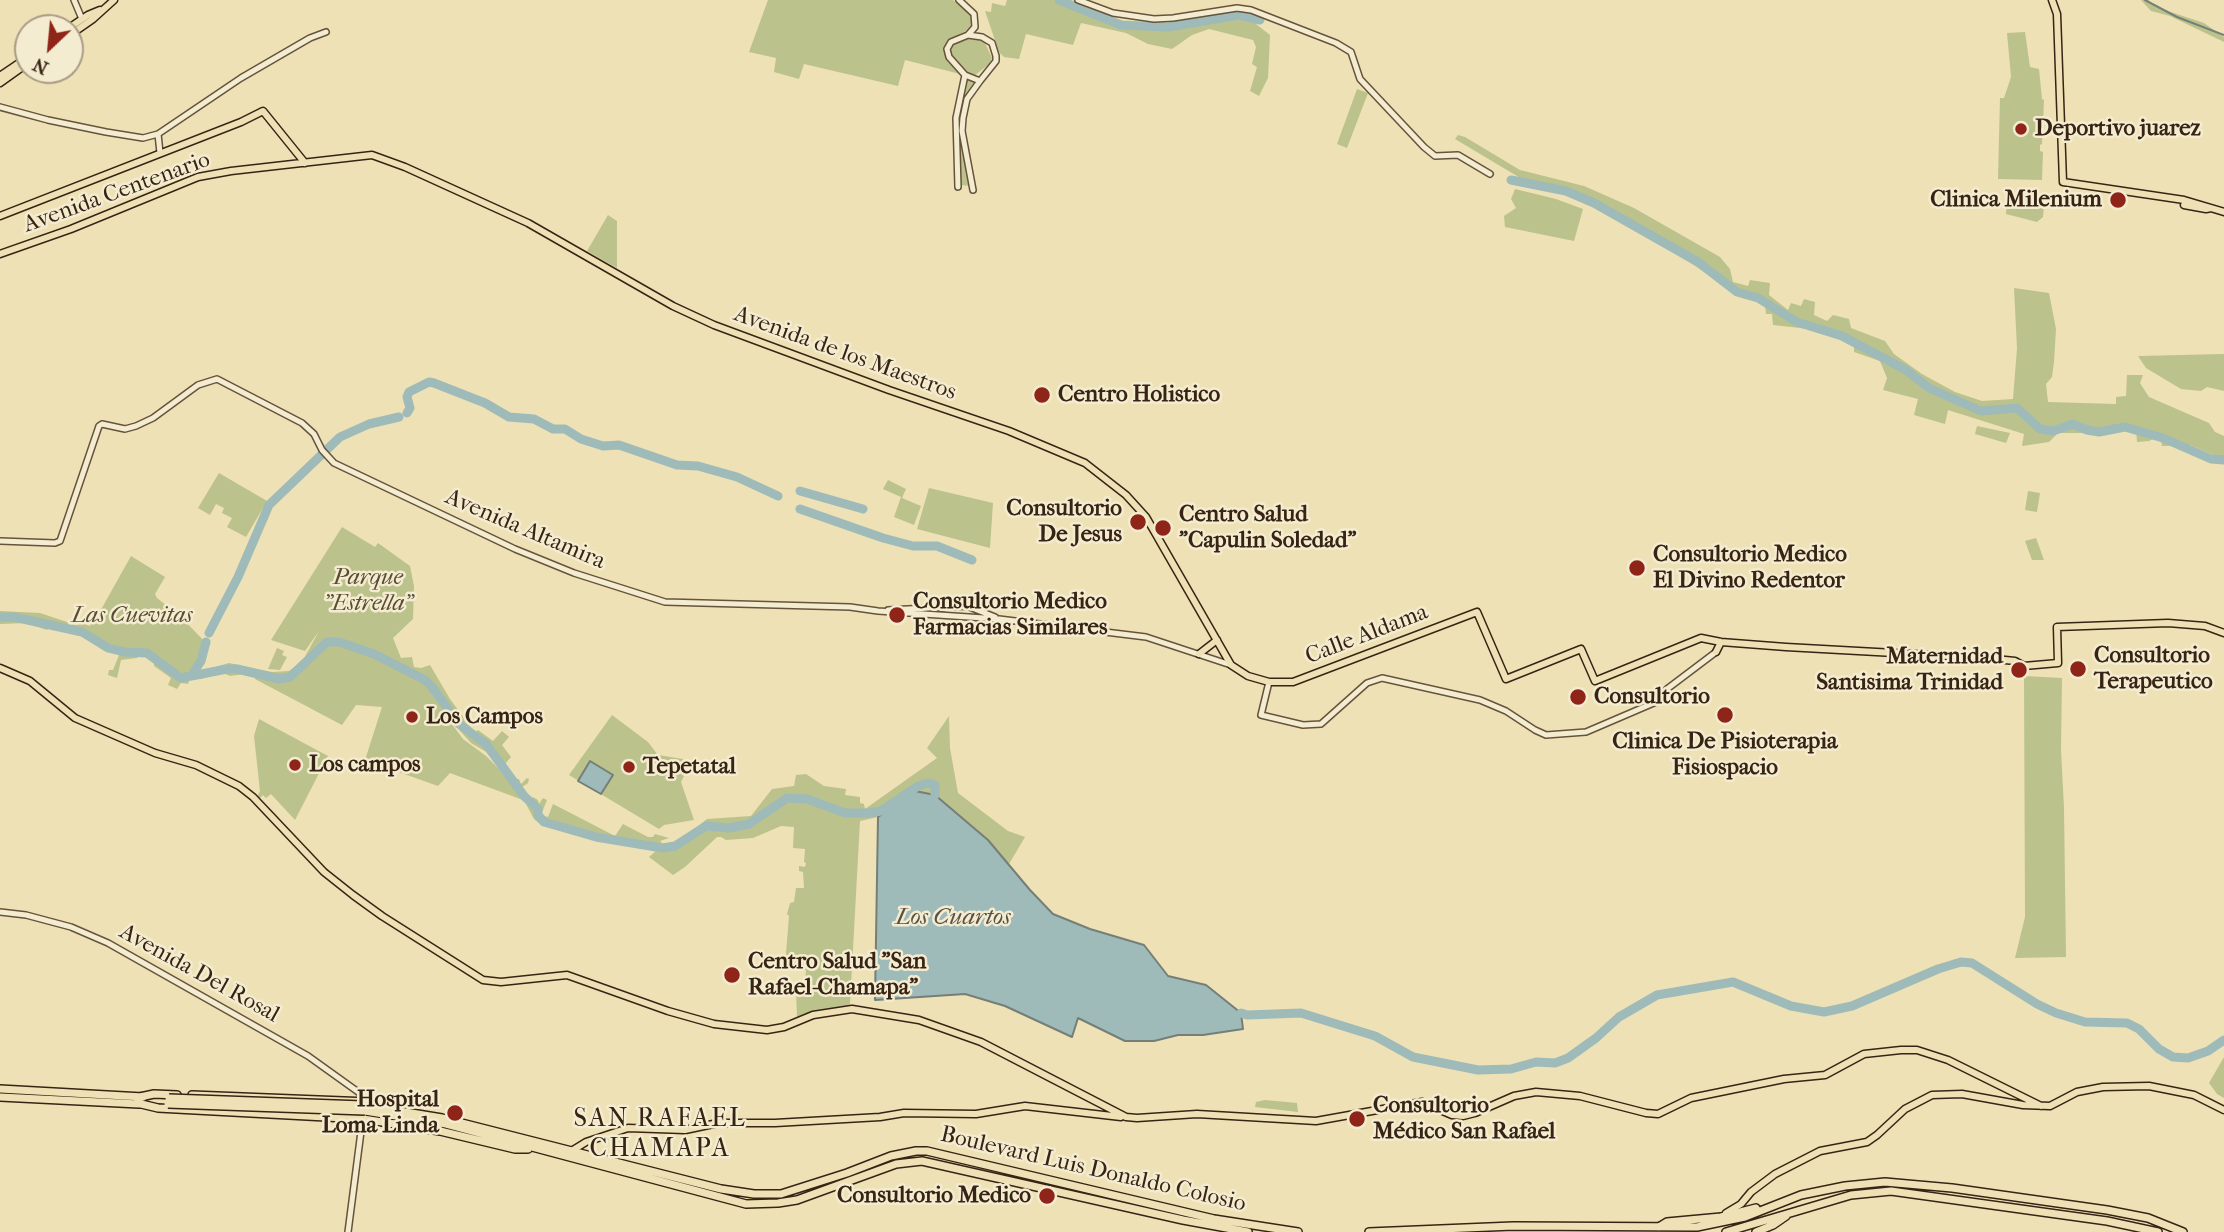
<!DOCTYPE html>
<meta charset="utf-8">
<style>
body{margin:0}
#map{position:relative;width:2224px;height:1232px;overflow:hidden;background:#eee1b6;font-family:"IM FELL French Canon",serif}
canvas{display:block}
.north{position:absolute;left:14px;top:14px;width:70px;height:70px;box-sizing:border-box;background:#f4ecd0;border:2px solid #a99c85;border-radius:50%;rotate:206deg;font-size:19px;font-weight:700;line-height:28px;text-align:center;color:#382414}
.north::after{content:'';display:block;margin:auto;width:24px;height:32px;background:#8f2418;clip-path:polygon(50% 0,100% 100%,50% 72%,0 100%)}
</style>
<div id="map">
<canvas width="2224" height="1232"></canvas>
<div class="north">N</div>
</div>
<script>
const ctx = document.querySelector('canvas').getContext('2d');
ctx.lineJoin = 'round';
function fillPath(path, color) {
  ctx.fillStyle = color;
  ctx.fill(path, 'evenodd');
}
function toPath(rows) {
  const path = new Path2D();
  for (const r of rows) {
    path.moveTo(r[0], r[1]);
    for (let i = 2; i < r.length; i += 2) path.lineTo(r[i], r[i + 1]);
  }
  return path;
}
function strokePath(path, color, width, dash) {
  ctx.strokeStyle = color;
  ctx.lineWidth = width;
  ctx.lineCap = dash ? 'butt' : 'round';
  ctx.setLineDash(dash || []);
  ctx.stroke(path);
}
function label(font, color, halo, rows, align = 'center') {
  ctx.font = font + ' "IM FELL French Canon",serif';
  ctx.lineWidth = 5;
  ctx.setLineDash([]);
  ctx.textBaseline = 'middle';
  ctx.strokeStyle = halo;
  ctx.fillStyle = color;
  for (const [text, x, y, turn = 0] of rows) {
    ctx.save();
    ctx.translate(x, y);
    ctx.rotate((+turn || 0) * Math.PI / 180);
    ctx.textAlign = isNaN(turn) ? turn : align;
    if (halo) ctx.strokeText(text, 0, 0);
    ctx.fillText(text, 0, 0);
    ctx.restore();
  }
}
fillPath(toPath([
 [768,0,953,0,973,18,972,25,966,31,947,41,946,58,960,74,905,60,898,86,804,64,799,79,774,72,776,58,749,52],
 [1007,0,1054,0,1121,27,1168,28,1219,18,1239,16,1256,21,1256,24,1270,35,1268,78,1259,96,1250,91,1257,67,1252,64,1256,47,1253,40,1209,29,1192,35,1172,49,1148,44,1126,33,1081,23,1073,45,1026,34,1019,59,1004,57,999,52,985,11,991,12,992,3,1005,6],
 [2141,0,2148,0,2156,7,2204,23,2224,37,2224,42,2170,16,2151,11],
 [2025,32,2030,67,2039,69,2042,99,2044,100,2042,144,2040,145,2040,151,2043,152,2042,180,1998,179,2000,98,2004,98,2011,77,2007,33],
 [971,38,984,41,992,58,989,64,974,76,965,72,951,56,949,50,952,44],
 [965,75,980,81,967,99,965,134,971,186,959,185,956,132],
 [1357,89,1368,93,1347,148,1337,144],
 [1458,135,1465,137,1520,170,1584,186,1634,208,1720,257,1730,269,1733,282,1748,286,1750,280,1770,283,1769,295,1788,310,1791,303,1801,306,1804,299,1815,302,1814,315,1827,321,1833,315,1849,319,1851,328,1885,341,1894,354,1922,374,1955,392,1982,401,2013,399,2017,348,2014,288,2049,293,2056,329,2054,362,2052,377,2046,384,2048,402,2116,404,2116,397,2126,396,2127,375,2143,375,2140,383,2149,397,2209,423,2215,432,2224,436,2224,457,2218,457,2190,445,2162,446,2161,441,2155,438,2149,441,2137,442,2136,429,2099,433,2058,433,2049,442,2022,446,2024,434,1948,410,1945,424,1914,415,1918,399,1883,390,1887,378,1880,361,1854,352,1854,346,1834,337,1809,329,1773,325,1772,314,1766,314,1765,306,1759,301,1743,298,1676,253,1616,218,1578,199,1527,182,1455,139],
 [1515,189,1556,199,1583,209,1574,241,1505,227,1504,216,1516,208,1511,199],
 [2045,195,2043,217,2037,222,2006,214,2007,199],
 [608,215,617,221,617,268,587,251],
 [2224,354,2224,391,2207,387,2201,391,2181,389,2146,368,2138,356],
 [1977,426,2010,433,2006,443,1975,434],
 [219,473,267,501,246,537,227,527,232,518,222,513,224,508,216,504,210,515,198,508],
 [888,480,906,489,902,498,921,506,914,525,894,517,901,497,883,489],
 [929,488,993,503,990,548,917,529],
 [2028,491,2040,493,2037,512,2025,510],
 [342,527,375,547,378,543,410,566,414,586,413,619,393,638,401,658,412,657,414,667,421,668,430,665,450,699,475,733,478,730,493,741,502,731,509,737,502,745,511,757,505,764,515,779,519,779,521,784,527,778,529,779,528,783,522,787,522,791,526,796,531,800,533,797,538,800,539,804,543,798,547,800,541,815,548,817,553,804,615,836,623,824,648,837,653,837,655,834,669,838,660,841,664,845,676,844,707,819,751,816,772,789,794,786,796,775,806,774,824,786,846,789,845,795,860,797,860,803,864,804,865,809,937,758,927,748,949,716,950,748,958,793,1008,831,1025,837,1009,864,988,840,935,795,915,791,878,817,860,821,850,1004,847,1007,809,1013,797,1019,796,988,805,988,806,970,785,966,789,916,787,914,790,903,794,902,796,888,804,888,803,872,799,871,799,866,805,867,806,863,804,862,805,849,793,848,794,827,781,826,753,838,726,840,721,837,717,837,685,867,673,875,649,857,657,850,619,844,541,825,534,819,519,791,488,753,471,743,443,712,463,739,486,756,498,768,523,800,450,773,438,786,365,760,382,707,356,705,342,725,255,679,255,676,245,674,230,676,223,673,200,679,190,678,188,684,181,683,177,689,168,685,171,678,154,666,154,660,139,655,137,658,121,660,117,678,108,675,109,670,113,670,119,655,115,648,92,635,82,630,52,624,47,630,26,623,0,624,0,611,40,613,76,625,82,623,90,626,93,621,96,624,98,615,131,556,165,577,155,594,157,598,181,617,205,642,200,661,191,674,229,663,272,672,289,671,302,662,319,631,305,651,271,640],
 [2036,538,2044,560,2032,560,2025,541],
 [277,648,284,651,282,655,287,657,280,670,268,669],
 [2024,676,2062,678,2061,750,2064,808,2066,957,2015,958,2025,917],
 [612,715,648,742,658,755,683,759,684,776,681,782,694,820,664,825,659,829,569,775],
 [259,719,328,756,295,820,271,794,266,798,263,795,259,799,257,797,260,791,254,736],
 [2224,1057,2224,1098,2217,1094,2209,1083],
 [1265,1100,1297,1103,1298,1112,1255,1107,1256,1102]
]), '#bcc28b');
const water = toPath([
 [590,761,613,775,601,794,578,781,590,761],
 [915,791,935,795,988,840,1030,890,1053,914,1090,929,1144,945,1168,976,1206,985,1241,1013,1243,1029,1203,1035,1178,1035,1154,1041,1125,1041,1078,1018,1072,1037,1005,1006,965,994,875,1000,878,817,915,791]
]);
fillPath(water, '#9ebbb9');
strokePath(water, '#757f77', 2);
strokePath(toPath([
 [2145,0,2177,17,2224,35]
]), '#757f77', 2);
strokePath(toPath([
 [1059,0,1121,25,1168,27,1239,15,1260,20],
 [1511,180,1566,191,1594,203,1698,262,1737,292,1758,298,1797,322,1842,336,1906,370,1929,388,1981,411,2017,408,2040,429,2053,431,2073,424,2087,430,2099,432,2125,427,2163,438,2211,459,2224,460],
 [407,413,410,408,407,397,409,392,429,382,434,383,485,403,509,417,534,419,553,429,565,429,581,439,603,446,619,445,677,465,698,466,737,477,778,496],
 [800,491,863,509],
 [800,509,883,538,913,546,937,546,972,560],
 [0,617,14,617,82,632,108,648,124,652,147,653,181,678,227,669,237,669,279,679,290,677,327,642,339,642,374,654,425,680,432,687,459,724,486,744,524,796,538,809,538,815,544,822,596,837,662,848,675,846,706,826,729,828,749,824,787,798,807,799,845,813,869,813,881,811,918,786,928,783,935,785,935,795],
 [209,633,238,577,269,505,340,437,369,424,399,417],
 [191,676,201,661,206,642],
 [1241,1013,1247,1015,1301,1013,1375,1036,1413,1057,1478,1070,1511,1069,1536,1062,1555,1063,1568,1058,1596,1038,1619,1017,1657,995,1733,982,1791,1006,1824,1012,1852,1006,1938,969,1961,962,1972,963,2037,1004,2056,1013,2085,1022,2127,1023,2139,1029,2159,1049,2173,1057,2188,1058,2208,1051,2224,1040]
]), '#9ebbb9', 9);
const minor = toPath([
 [74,0,82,19],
 [959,0,974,14,975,27,968,35],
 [1078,0,1113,13,1154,19,1173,18,1237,8,1251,10,1336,43,1351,52,1360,79,1424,147,1435,156,1458,155,1490,174],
 [968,35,982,37,992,43,996,56,996,61,980,81,965,75,949,57,947,49,951,42,968,35],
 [0,107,48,120,106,132,143,138,158,134,160,153],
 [158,134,241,78,310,38,326,32],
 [958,187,956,118,965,75],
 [973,190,962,131,963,118,967,99,980,81],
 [0,541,55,543,60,541,99,426,102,424,125,429,136,426,153,418,198,385,217,379,302,423,314,434,322,450,334,463,515,549,574,573,665,602,850,607,878,611,999,619,1146,637,1231,665],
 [888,610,967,606,995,617],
 [1269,682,1261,715,1303,725,1321,724,1367,683,1382,678,1480,700,1506,711,1535,730,1546,735,1586,732,1656,702,1667,689,1716,652],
 [0,912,26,915,71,927,108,943,308,1056,361,1094,361,1103],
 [348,1232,363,1116]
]);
const major = toPath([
 [2052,0,2057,14,2063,182,2184,200,2224,212],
 [69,28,88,15,100,10],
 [70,35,93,19,114,0],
 [0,76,28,57],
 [0,83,28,63],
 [2184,205,2206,209,2211,208],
 [0,216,241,122,263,111,305,163],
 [0,254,71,229,198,177,231,171,372,155,405,167,528,223,673,306,714,325,889,390,1009,431,1085,463,1126,495,1146,517,1231,665,1248,676,1269,682,1293,682,1477,612,1506,679,1581,649,1595,681,1701,638,1721,642,1786,647,1985,658,2015,661,2024,666,2058,663,2057,627,2168,623,2205,626,2224,633],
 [1716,652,1721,642],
 [1199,654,1217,640],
 [0,668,30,681,75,718,155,753,196,765,239,786,253,797,324,872,353,895,382,916,483,980,501,982,567,975,668,1011,714,1024,767,1030,784,1027,813,1015,852,1009,919,1020,981,1042,1126,1117,1137,1118,1197,1114,1316,1121,1422,1102,1452,1115,1463,1116,1475,1113,1514,1096,1536,1092,1580,1096,1646,1113,1658,1114,1691,1098,1784,1079,1825,1075,1864,1054,1901,1050,1917,1050,1948,1060,2041,1106],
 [573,1150,586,1142,628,1128,685,1130,718,1123,775,1123,880,1117,904,1113,976,1114,1025,1106,1121,1117],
 [1726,1213,1741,1204,1751,1192,1775,1174,1820,1151,1867,1142,1877,1135,1905,1109,1932,1095,1962,1094,2023,1105,2050,1106,2077,1092,2103,1087,2149,1086,2194,1095,2224,1110]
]);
const highway = toPath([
 [0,1089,143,1097],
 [192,1095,369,1102],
 [0,1097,139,1104],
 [140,1097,154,1094,177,1095],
 [137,1103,158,1108,363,1119,440,1131,515,1149,528,1149],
 [363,1105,442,1118,721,1189,754,1194,781,1194,847,1173,891,1156,916,1151,927,1151,1214,1219,1298,1232],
 [365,1111,446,1124,746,1204,778,1203,797,1200,896,1164,922,1161,1183,1220,1248,1232],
 [1659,1227,1667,1222,1721,1217,1756,1208],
 [1369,1232,1513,1226,1697,1227,1745,1217,1801,1195,1845,1186,1885,1182,1952,1188,2107,1210,2148,1218,2183,1232],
 [1726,1232,1851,1195,1891,1191,2107,1221,2158,1232],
 [1756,1232,1773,1225,1786,1216]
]);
strokePath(minor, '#66533c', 8);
strokePath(major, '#382414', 9);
strokePath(highway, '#382414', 10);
strokePath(minor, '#f4ecd0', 5);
strokePath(major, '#eee1b6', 6);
strokePath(highway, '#eee1b6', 7);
const highwayBridge = toPath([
 [169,1098,363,1105],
 [168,1104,365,1111]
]);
strokePath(highwayBridge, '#382414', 10, []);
strokePath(highwayBridge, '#eee1b6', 7);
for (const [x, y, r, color] of [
 [2021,129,7,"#8f2418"],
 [2118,200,9,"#8f2418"],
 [1042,395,9,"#8f2418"],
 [1138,522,9,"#8f2418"],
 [1163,528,9,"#8f2418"],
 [1637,568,9,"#8f2418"],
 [897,615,9,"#8f2418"],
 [2078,669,9,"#8f2418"],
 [2019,670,9,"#8f2418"],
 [1578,697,9,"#8f2418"],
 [1725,715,9,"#8f2418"],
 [412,717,7,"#8f2418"],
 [295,765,7,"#8f2418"],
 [629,767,7,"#8f2418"],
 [732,975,9,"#8f2418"],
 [455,1113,9,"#8f2418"],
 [1357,1119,9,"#8f2418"],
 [1047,1196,9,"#8f2418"]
]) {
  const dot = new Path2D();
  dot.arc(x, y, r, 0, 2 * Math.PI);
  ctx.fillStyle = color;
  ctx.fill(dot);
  strokePath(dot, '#f4ecd0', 2.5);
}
label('bold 23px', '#382414', '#f4ecd0', [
 ["Deportivo juarez",2035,129],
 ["Clinica Milenium",2102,200,"right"],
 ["Centro Holistico",1058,395],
 ["Consultorio",1122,509,"right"],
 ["De Jesus",1122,535,"right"],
 ["Centro Salud",1179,515],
 ["\"Capulin Soledad\"",1179,541],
 ["Consultorio Medico",1653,555],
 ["El Divino Redentor",1653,581],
 ["Consultorio Medico",913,602],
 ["Farmacias Similares",913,628],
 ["Consultorio",2094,656],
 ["Terapeutico",2094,682],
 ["Maternidad",2003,657,"right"],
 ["Santisima Trinidad",2003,683,"right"],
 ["Consultorio",1594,697],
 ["Los Campos",426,717],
 ["Clinica De Pisioterapia",1725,742,"center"],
 ["Fisiospacio",1725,768,"center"],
 ["Los campos",309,765],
 ["Tepetatal",643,767],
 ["Centro Salud \"San",748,962],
 ["Rafael-Chamapa\"",748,988],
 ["Hospital",439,1100,"right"],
 ["Loma Linda",439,1126,"right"],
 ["Consultorio",1373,1106],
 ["Médico San Rafael",1373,1132],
 ["Consultorio Medico",1031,1196,"right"]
], 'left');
label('23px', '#382414', '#f4ecd0', [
 ["Avenida Centenario",117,193,-20],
 ["Avenida de los Maestros",845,354,20],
 ["Avenida Altamira",525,530,23],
 ["Calle Aldama",1367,635,-21],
 ["Avenida Del Rosal",199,974,29],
 ["Boulevard Luis Donaldo Colosio",1093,1170,13]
]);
label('italic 23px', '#594c32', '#f4ecd0', [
 ["Parque",368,578],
 ["\"Estrella\"",368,604],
 ["Las Cuevitas",132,616]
]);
label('italic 24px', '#575146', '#f4ecd0', [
 ["Los Cuartos",953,918]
]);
ctx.letterSpacing = '2px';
label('26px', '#382414', '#f4ecd0', [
 ["SAN RAFAEL",660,1120],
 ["CHAMAPA",660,1150]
]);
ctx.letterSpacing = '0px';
</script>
